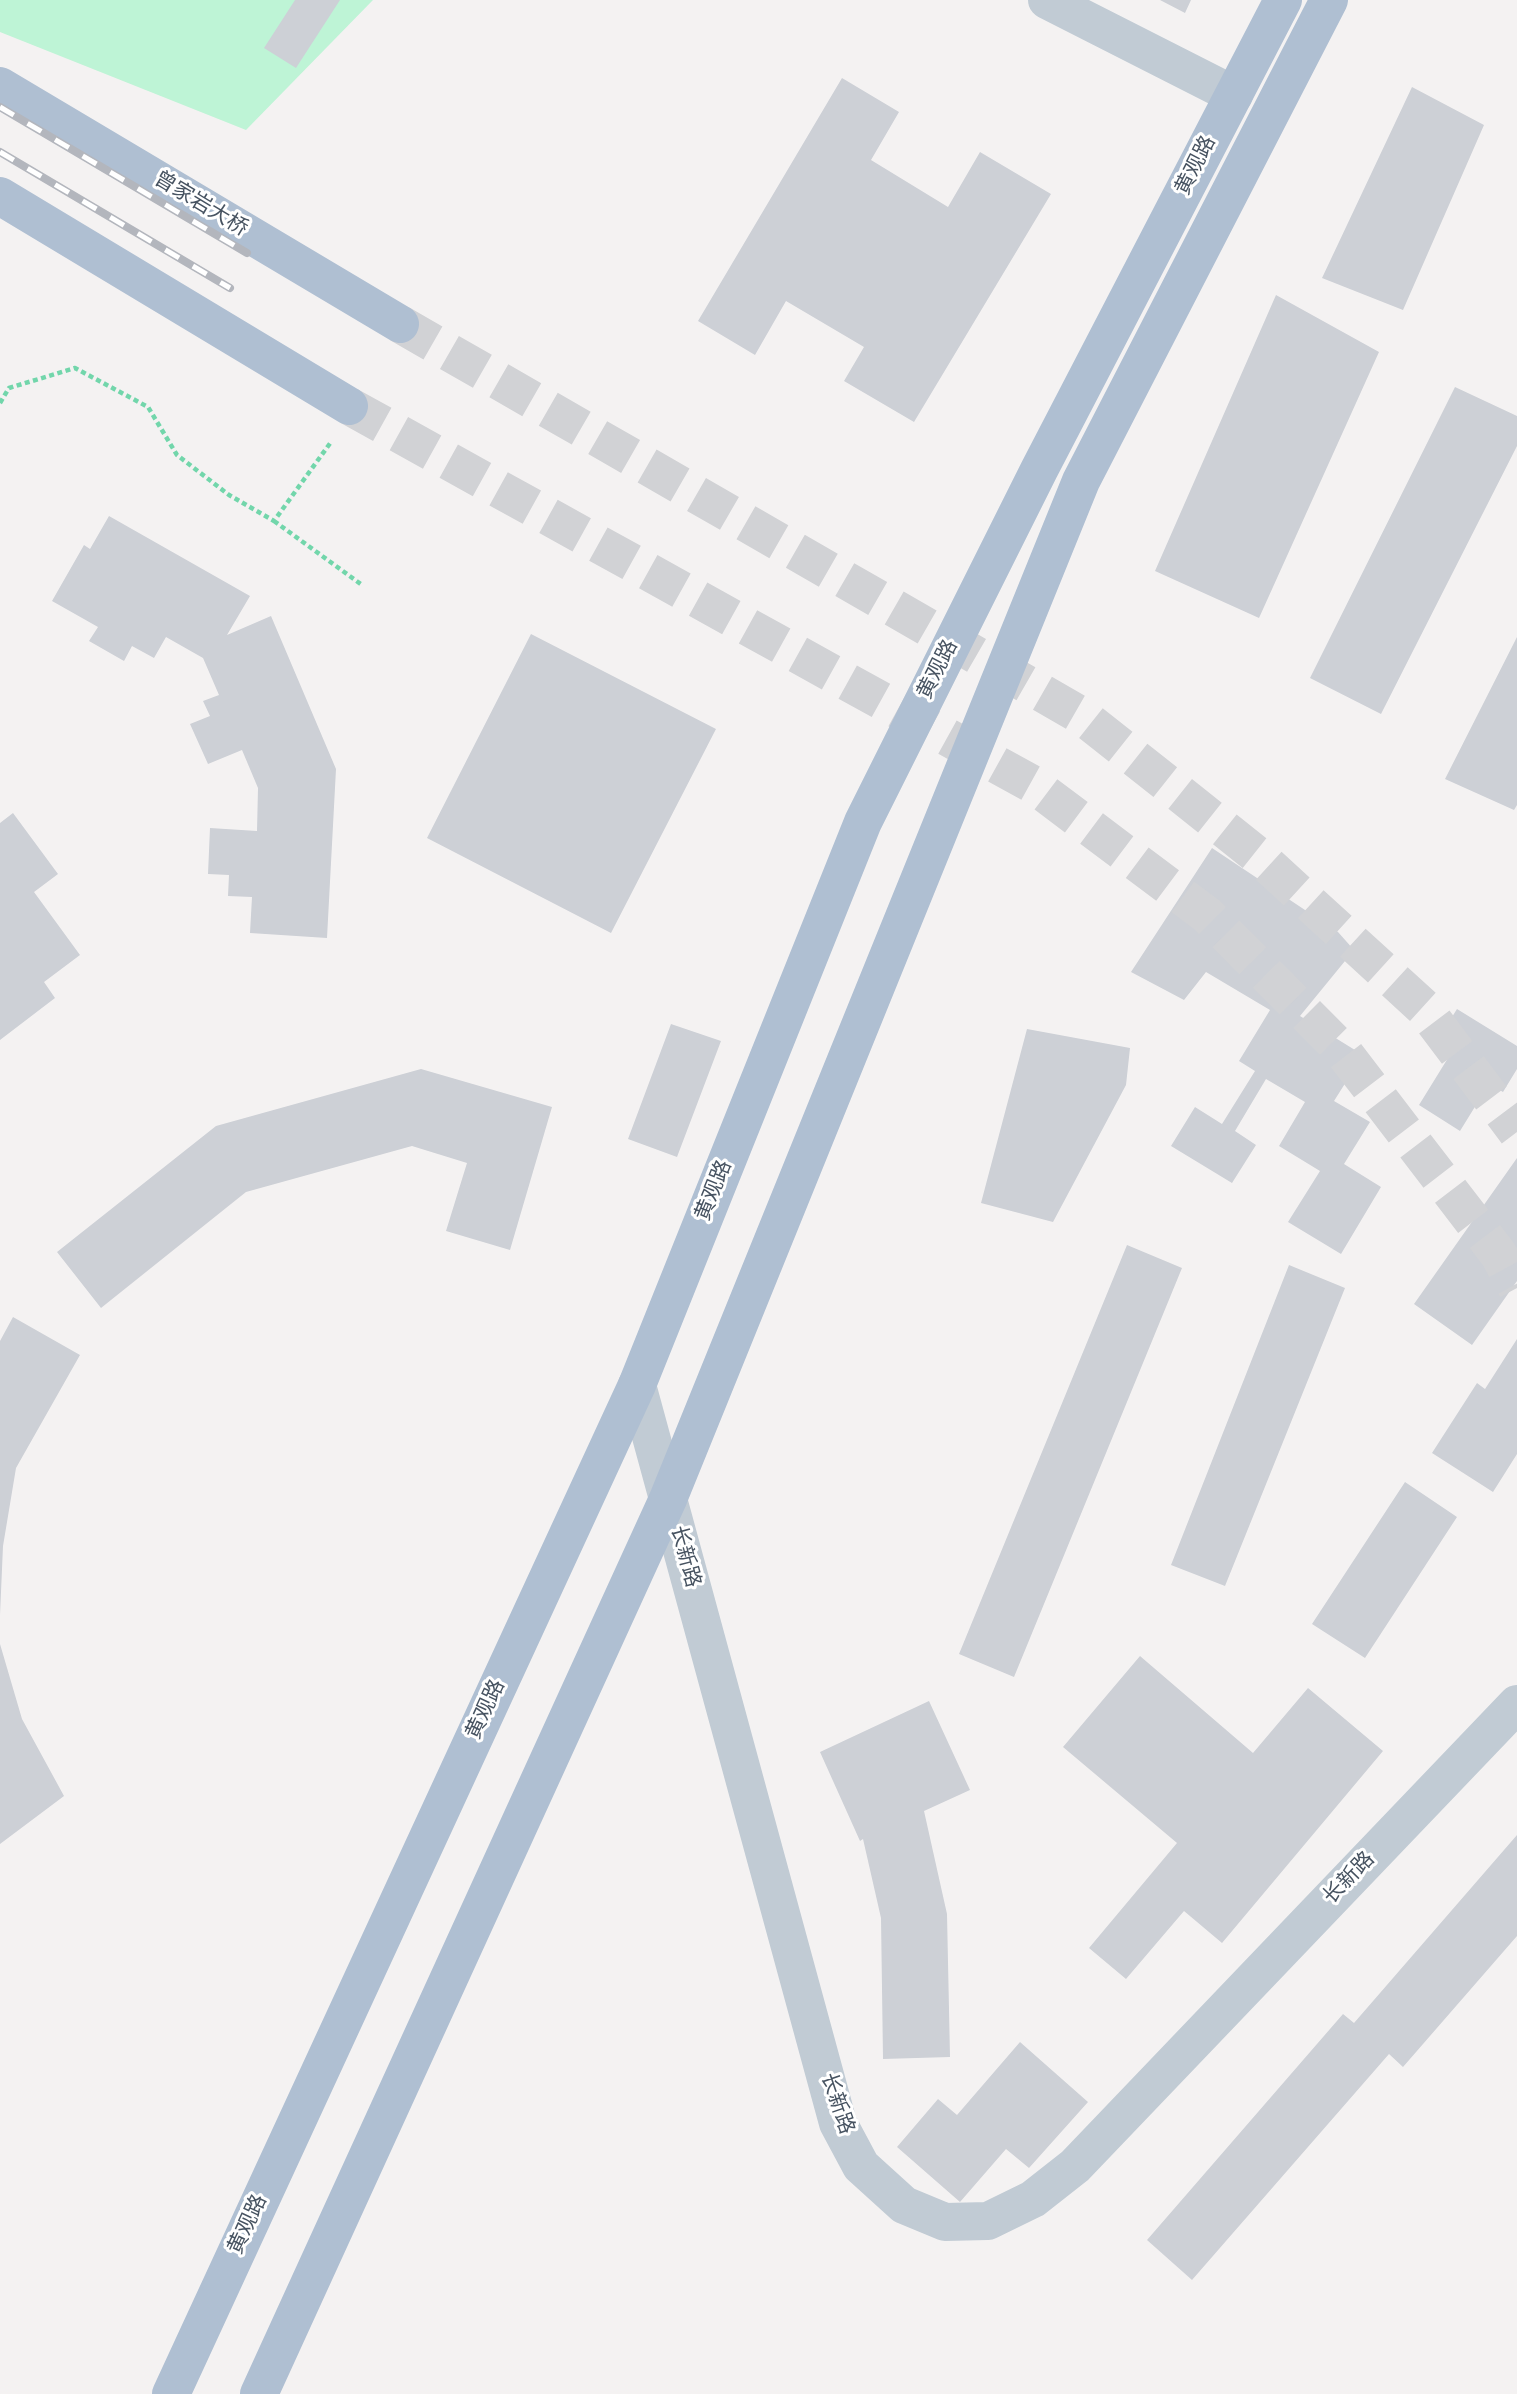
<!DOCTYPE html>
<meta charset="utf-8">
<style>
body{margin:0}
canvas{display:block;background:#f4f2f2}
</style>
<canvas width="1517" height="2394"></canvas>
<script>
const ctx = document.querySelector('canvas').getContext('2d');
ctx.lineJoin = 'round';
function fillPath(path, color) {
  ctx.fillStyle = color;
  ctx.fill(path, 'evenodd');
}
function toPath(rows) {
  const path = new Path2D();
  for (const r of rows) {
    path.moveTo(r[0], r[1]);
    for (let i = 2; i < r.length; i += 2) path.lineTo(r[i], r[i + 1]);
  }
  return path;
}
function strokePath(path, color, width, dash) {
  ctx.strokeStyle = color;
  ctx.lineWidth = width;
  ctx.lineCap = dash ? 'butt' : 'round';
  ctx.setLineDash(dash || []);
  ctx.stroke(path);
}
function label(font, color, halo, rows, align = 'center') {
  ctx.font = font + ' "Source Sans 3","Noto Sans SC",sans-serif';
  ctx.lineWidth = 6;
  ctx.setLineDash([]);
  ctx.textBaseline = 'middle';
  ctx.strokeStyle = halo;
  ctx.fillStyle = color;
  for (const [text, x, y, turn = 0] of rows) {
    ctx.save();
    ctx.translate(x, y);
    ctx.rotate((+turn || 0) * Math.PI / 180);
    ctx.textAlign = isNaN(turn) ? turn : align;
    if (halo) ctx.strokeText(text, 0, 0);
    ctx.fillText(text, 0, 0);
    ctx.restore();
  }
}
fillPath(toPath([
 [0,0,373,0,246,130,0,32]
]), '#bef4d6');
fillPath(toPath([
 [295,0,340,0,296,68,264,48],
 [1160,0,1191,0,1185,13],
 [842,78,899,112,871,160,948,207,980,152,1051,194,914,422,844,381,864,347,786,301,755,355,698,321],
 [1412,87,1484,125,1403,310,1322,278],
 [1276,295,1379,352,1259,618,1155,571],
 [1455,387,1517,416,1517,446,1381,714,1310,678],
 [109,516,250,596,227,635,271,616,336,769,327,938,250,933,252,897,228,896,229,875,208,874,210,828,257,831,258,788,242,750,208,764,190,724,210,716,203,701,219,695,203,658,166,637,154,658,132,646,124,661,89,641,98,627,52,601,84,545,90,549],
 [531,634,716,729,611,933,427,838],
 [1517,637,1517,805,1514,810,1445,779],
 [13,813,58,874,34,892,80,955,44,982,55,998,0,1040,0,823],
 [1212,848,1338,932,1354,950,1300,1016,1363,1055,1334,1101,1370,1122,1344,1164,1381,1187,1341,1254,1288,1222,1320,1171,1279,1146,1305,1102,1266,1079,1235,1131,1256,1145,1232,1183,1171,1146,1195,1107,1222,1124,1255,1071,1239,1061,1270,1010,1206,972,1184,1000,1131,972],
 [1457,1009,1517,1046,1517,1069,1503,1092,1489,1084,1460,1131,1419,1105,1448,1058,1432,1049],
 [671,1024,721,1041,677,1157,628,1139],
 [1027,1029,1130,1048,1126,1085,1053,1222,981,1203],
 [421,1069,552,1107,510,1250,446,1231,467,1163,412,1146,246,1192,101,1308,57,1252,216,1126],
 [1517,1158,1517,1281,1472,1345,1414,1304],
 [1127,1245,1182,1268,1014,1677,959,1654],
 [1289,1265,1345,1288,1225,1586,1171,1565],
 [13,1317,80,1355,16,1468,3,1546,0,1615,0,1341],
 [1517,1339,1517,1454,1493,1492,1432,1453,1477,1383,1485,1389],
 [1405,1482,1457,1517,1365,1658,1312,1624],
 [0,1644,22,1719,64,1796,0,1844],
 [1140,1656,1253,1753,1308,1688,1383,1751,1222,1943,1184,1911,1126,1979,1089,1948,1177,1843,1063,1747],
 [929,1701,970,1790,924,1811,947,1914,950,2057,883,2059,881,1918,863,1839,860,1841,820,1752],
 [1517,1835,1517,1936,1403,2067,1389,2054,1192,2280,1147,2240,1343,2014,1354,2023],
 [1020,2042,1088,2102,1029,2168,1006,2149,960,2202,897,2147,938,2099,957,2115]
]), '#cdd0d6');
strokePath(toPath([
 [400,324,1082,716,1257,855,1423,1007,1517,1132],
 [349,406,1032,784,1207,915,1341,1049,1499,1255,1517,1288]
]), '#d1d2d5', 38, [38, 19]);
strokePath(toPath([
 [0,403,9,388,75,368,148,407,177,455,229,495,274,521,331,442],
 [274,521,362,585]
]), '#72d6ab', 4.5, [5, 3.5]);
strokePath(toPath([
 [1047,0,1234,95],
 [637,1385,838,2123,861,2166,904,2205,945,2222,988,2221,1033,2199,1075,2166,1517,1704]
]), '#c1cbd4', 38);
strokePath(toPath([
 [0,86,400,324],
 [0,196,349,406],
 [171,2394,637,1385,863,822,1039,470,1283,0],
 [259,2394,668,1499,1081,481,1329,0]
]), '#afbfd2', 38);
const rail = toPath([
 [0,107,247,253],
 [0,152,230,288]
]);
strokePath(rail, '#b3b6bd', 8);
strokePath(rail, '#fff', 5, [16]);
label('21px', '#475361', '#fff', [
 ["黄观路",1197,166,-63],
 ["曾家岩大桥",200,205,31],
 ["黄观路",939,670,-63],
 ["黄观路",715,1191,-68],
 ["长新路",684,1557,75],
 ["黄观路",487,1710,-65],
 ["长新路",1350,1879,-46],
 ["长新路",836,2104,71],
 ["黄观路",249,2225,-65]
]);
</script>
